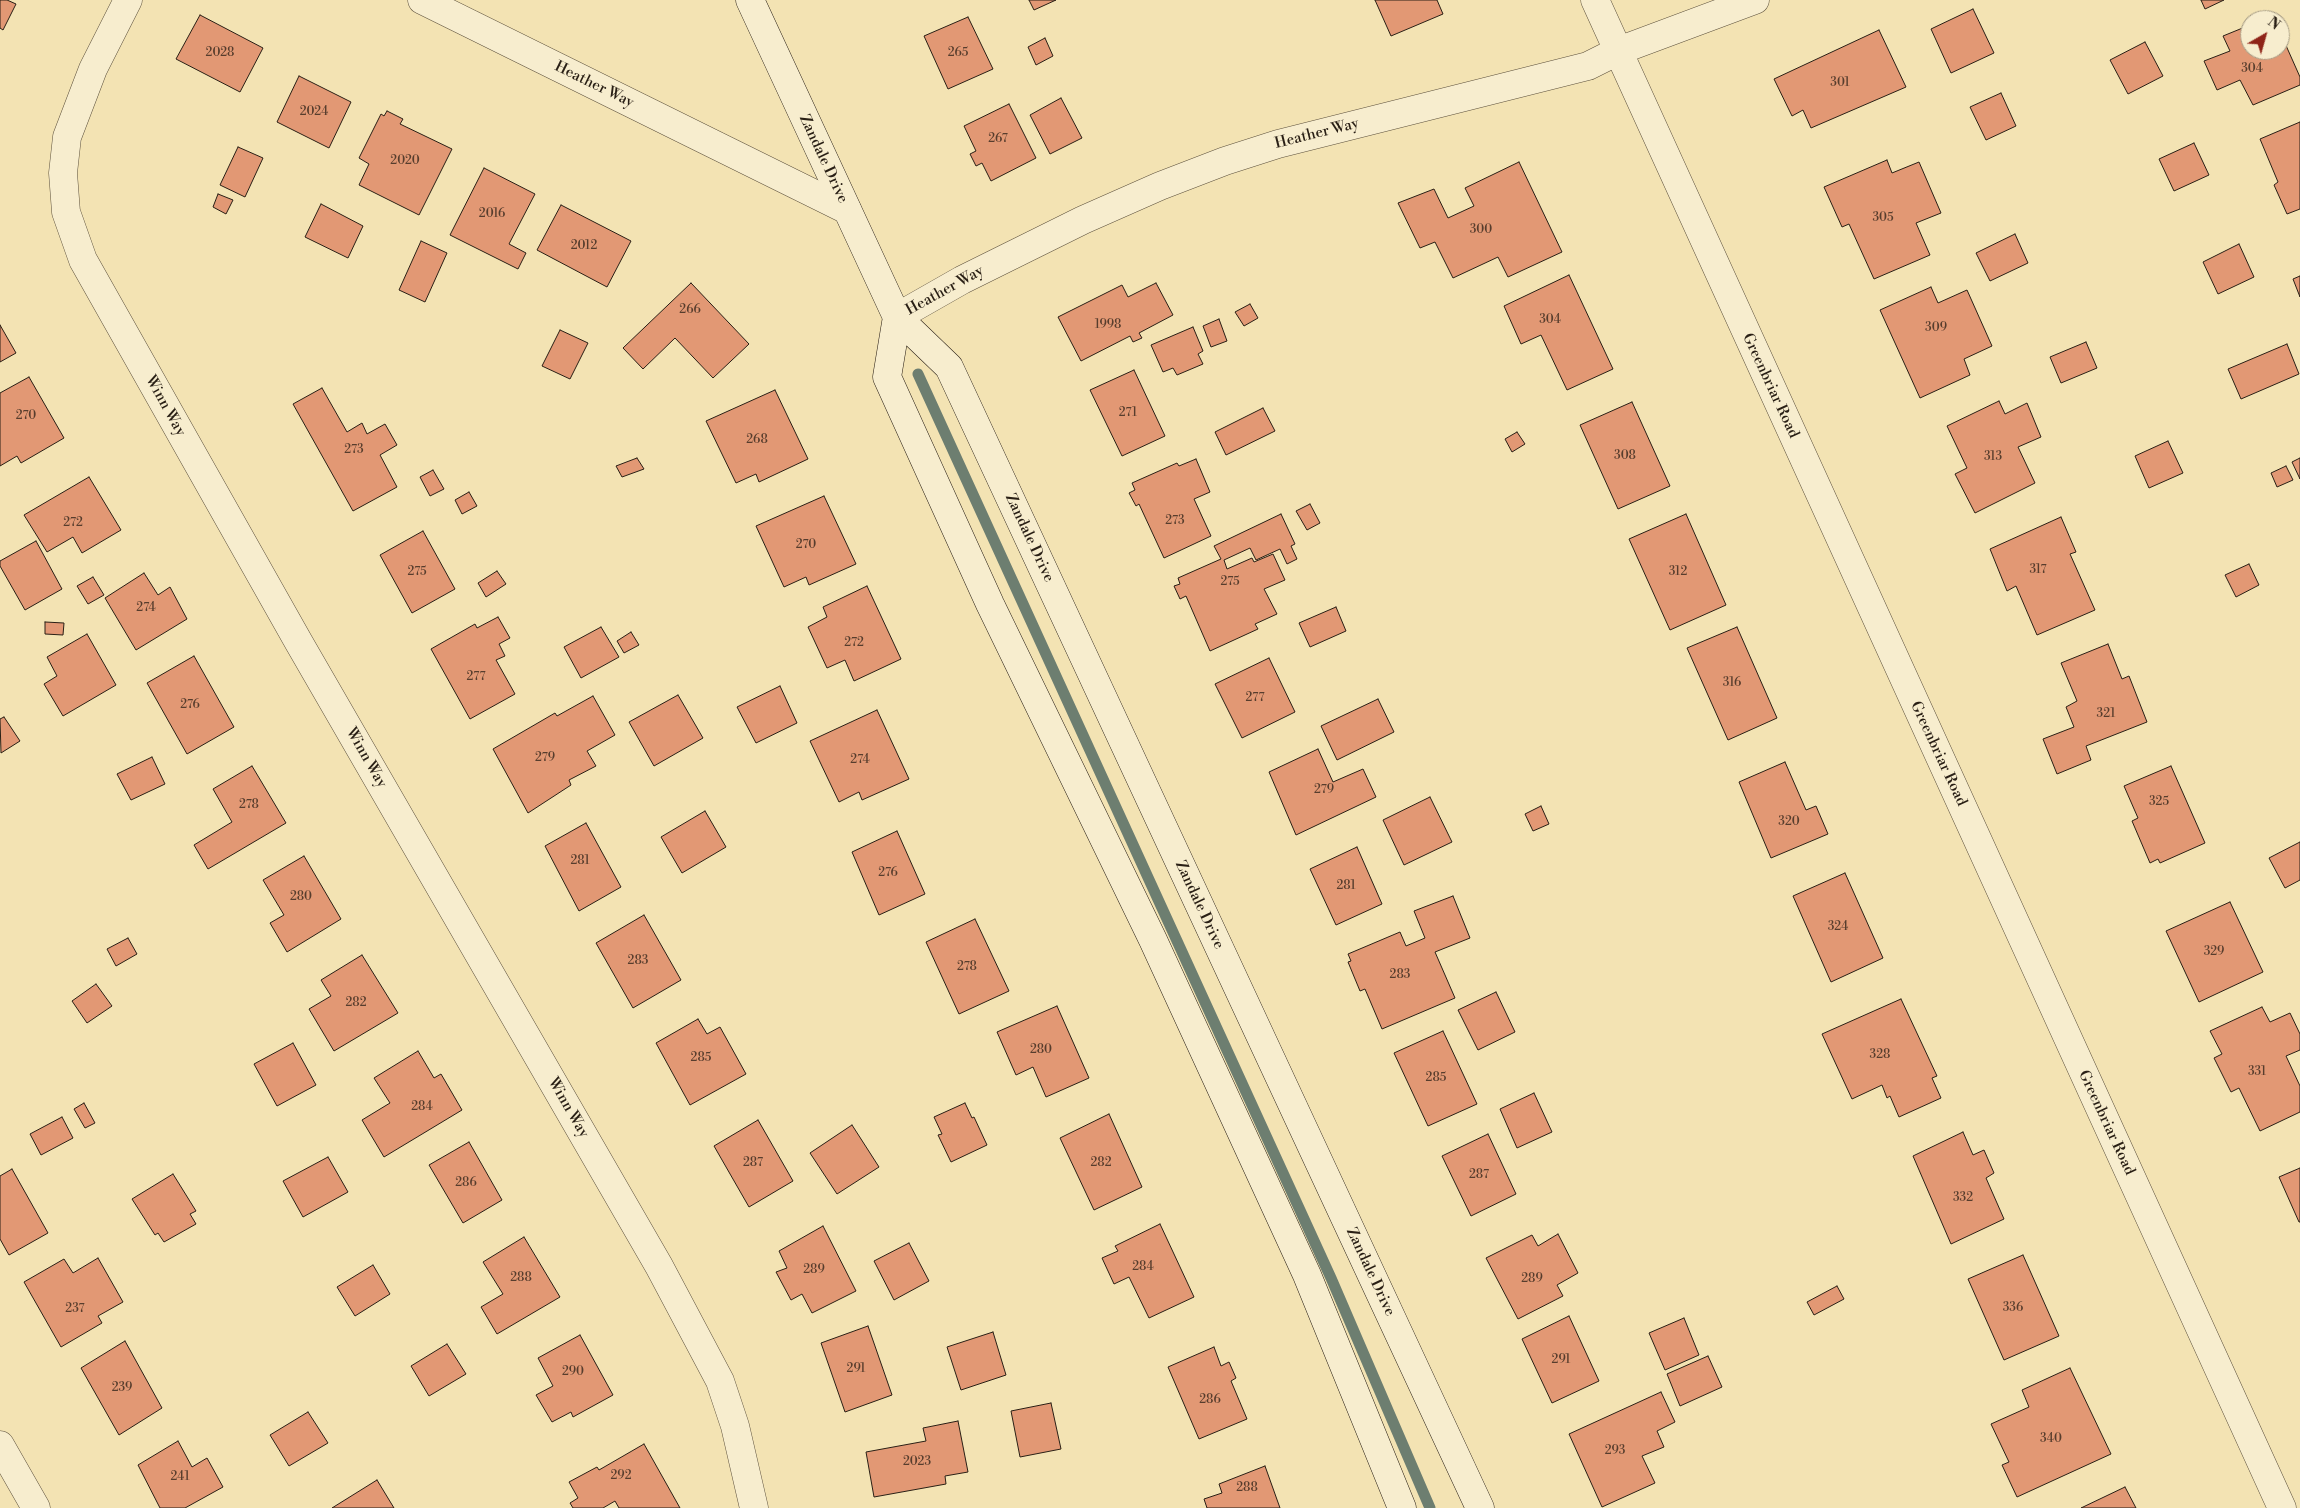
<!DOCTYPE html>
<style>
body{margin:0}
#map{position:relative;width:2300px;height:1508px;overflow:hidden;background:#f3e3b3;font-family:"Libre Bodoni",serif}
canvas{display:block}
.north{position:absolute;left:2240px;top:10px;width:50px;height:50px;box-sizing:border-box;background:#f7edce;border:1px solid #a59b84;border-radius:50%;rotate:38deg;font-size:14px;font-weight:700;line-height:20px;text-align:center;color:#291f15}
.north::after{content:'';display:block;margin:auto;width:18px;height:22px;background:#8f2418;clip-path:polygon(50% 0,100% 100%,50% 72%,0 100%)}
</style>
<div id="map">
<canvas width="2300" height="1508"></canvas>
<div class="north">N</div>
</div>
<script>
const ctx = document.querySelector('canvas').getContext('2d');
ctx.lineJoin = 'round';
function toPath(rows) {
  const path = new Path2D();
  for (const r of rows) {
    path.moveTo(r[0], r[1]);
    for (let i = 2; i < r.length; i += 2) path.lineTo(r[i], r[i + 1]);
  }
  return path;
}
function strokePath(path, color, width, dash) {
  ctx.strokeStyle = color;
  ctx.lineWidth = width;
  ctx.lineCap = dash ? 'butt' : 'round';
  ctx.setLineDash(dash || []);
  ctx.stroke(path);
}
function fillPath(path, color) {
  ctx.fillStyle = color;
  ctx.fill(path, 'evenodd');
}
function label(font, color, halo, rows, align = 'center') {
  ctx.font = font + ' "Libre Bodoni",serif';
  ctx.lineWidth = 4.5;
  ctx.setLineDash([]);
  ctx.textBaseline = 'middle';
  ctx.strokeStyle = halo;
  ctx.fillStyle = color;
  for (const [text, x, y, turn = 0] of rows) {
    ctx.save();
    ctx.translate(x, y);
    ctx.rotate((+turn || 0) * Math.PI / 180);
    ctx.textAlign = isNaN(turn) ? turn : align;
    if (halo) ctx.strokeText(text, 0, 0);
    ctx.fillText(text, 0, 0);
    ctx.restore();
  }
}
strokePath(toPath([
 [918,374,1331,1278,1430,1508]
]), '#6d7e70', 11);
const building = toPath([
 [0,0,7,0,16,4,3,30,0,28,0,0],
 [1029,0,1056,0,1034,10,1029,0],
 [1375,0,1437,0,1443,14,1391,36,1375,0],
 [2201,0,2224,0,2205,9,2201,0],
 [1973,9,1994,53,1951,73,1931,29,1973,9],
 [200,15,263,48,240,92,176,59,200,15],
 [968,17,993,69,948,89,924,36,968,17],
 [2250,25,2250,50,2280,50,2280,32,2300,77,2300,85,2253,105,2240,80,2217,90,2204,61,2230,51,2223,36,2250,25],
 [1879,30,1906,87,1811,128,1803,110,1792,116,1774,79,1879,30],
 [1045,38,1053,56,1036,65,1028,47,1045,38],
 [2145,42,2163,76,2128,94,2110,60,2145,42],
 [299,76,351,102,329,148,277,122,299,76],
 [2001,93,2016,126,1986,140,1970,107,2001,93],
 [1061,98,1082,138,1050,154,1030,115,1061,98],
 [1009,104,1036,158,991,181,982,163,976,166,970,154,976,151,964,126,1009,104],
 [387,111,403,119,400,124,452,149,419,215,359,185,369,164,359,158,381,114,384,116,387,111],
 [2300,122,2300,209,2287,214,2274,185,2278,182,2260,139,2300,122],
 [2194,143,2209,175,2174,191,2159,159,2194,143],
 [238,147,263,158,245,197,220,185,238,147],
 [1887,160,1892,173,1919,162,1941,213,1916,223,1930,255,1874,279,1849,224,1842,227,1824,187,1887,160],
 [1519,162,1562,252,1508,277,1498,257,1453,278,1435,242,1420,248,1398,203,1434,189,1448,218,1474,206,1465,188,1519,162],
 [484,168,535,194,509,244,526,253,518,269,450,235,484,168],
 [218,194,233,200,226,214,213,207,218,194],
 [321,204,363,226,348,258,305,237,321,204],
 [561,205,631,241,607,287,537,250,561,205],
 [2015,234,2028,263,1990,281,1976,253,2015,234],
 [421,241,447,253,425,302,399,290,421,241],
 [2239,244,2254,277,2218,294,2203,262,2239,244],
 [1569,275,1613,369,1567,390,1541,335,1521,344,1504,306,1569,275],
 [2300,276,2300,297,2293,279,2300,276],
 [691,283,749,344,713,378,675,338,643,369,623,348,691,283],
 [1156,283,1173,315,1139,333,1142,338,1133,342,1130,336,1081,361,1058,317,1122,285,1128,297,1156,283],
 [1931,287,1938,303,1967,290,1992,346,1964,359,1970,375,1920,398,1880,310,1931,287],
 [1250,304,1258,318,1244,326,1235,312,1250,304],
 [1219,319,1227,341,1211,347,1203,326,1219,319],
 [0,325,16,353,0,362,0,325],
 [1193,327,1203,351,1198,354,1203,364,1177,375,1173,368,1163,372,1151,345,1193,327],
 [560,330,588,343,570,379,542,366,560,330],
 [2086,342,2097,368,2061,383,2050,357,2086,342],
 [2287,344,2299,374,2241,399,2228,369,2287,344],
 [1134,370,1165,436,1122,456,1090,390,1134,370],
 [29,377,64,438,21,463,17,456,0,466,0,393,29,377],
 [322,388,347,432,362,423,367,434,385,424,397,445,380,455,397,487,353,511,293,404,322,388],
 [775,390,808,459,759,482,756,474,736,483,706,421,775,390],
 [1999,401,2005,414,2027,403,2041,437,2018,447,2035,483,1975,513,1955,474,1967,468,1947,426,1999,401],
 [1632,402,1670,486,1618,509,1580,425,1632,402],
 [1263,408,1275,431,1226,455,1215,432,1263,408],
 [1517,432,1525,444,1512,452,1505,439,1517,432],
 [2168,441,2183,473,2149,488,2135,456,2168,441],
 [637,458,644,469,622,477,616,466,637,458],
 [2300,458,2300,479,2292,462,2300,458],
 [1196,459,1210,492,1194,499,1211,536,1164,558,1139,504,1136,506,1129,493,1135,490,1132,483,1177,463,1179,466,1196,459],
 [2286,466,2293,480,2277,487,2271,473,2286,466],
 [433,470,444,489,430,496,420,477,433,470],
 [89,477,121,530,82,553,73,537,47,552,24,515,89,477],
 [469,492,477,506,462,514,455,500,469,492],
 [824,496,856,564,809,585,806,577,784,587,756,526,824,496],
 [1310,504,1320,523,1307,530,1296,511,1310,504],
 [1281,514,1295,544,1291,546,1297,559,1287,564,1280,549,1256,560,1250,548,1224,560,1227,569,1252,558,1254,562,1273,554,1285,580,1264,589,1277,614,1255,624,1258,629,1210,651,1186,596,1180,599,1174,586,1180,584,1178,578,1221,559,1214,546,1281,514],
 [1686,514,1726,605,1670,630,1629,539,1686,514],
 [2061,517,2076,552,2070,554,2095,610,2037,635,2016,586,2007,591,1990,549,2061,517],
 [423,531,455,589,412,613,380,555,423,531],
 [36,541,62,589,25,610,0,566,0,561,36,541],
 [2249,564,2259,585,2236,597,2225,575,2249,564],
 [497,571,506,584,486,597,478,583,497,571],
 [144,573,158,595,170,587,187,619,136,650,105,598,144,573],
 [93,577,104,595,88,604,77,586,93,577],
 [867,586,901,659,854,681,845,660,827,668,808,627,827,617,823,607,867,586],
 [1336,607,1346,631,1310,647,1299,623,1336,607],
 [498,617,510,638,499,644,505,656,496,660,515,694,470,719,431,649,475,624,477,628,498,617],
 [45,622,64,623,63,635,45,634,45,622],
 [601,627,619,657,581,678,564,647,601,627],
 [1737,627,1777,718,1728,740,1687,648,1737,627],
 [631,632,639,645,624,653,617,641,631,632],
 [87,634,116,685,63,716,44,684,57,676,47,657,87,634],
 [2108,644,2122,679,2129,676,2147,722,2086,746,2091,760,2057,774,2043,739,2074,727,2066,707,2077,701,2061,663,2108,644],
 [194,656,234,727,187,754,147,683,194,656],
 [1269,658,1295,712,1242,738,1215,684,1269,658],
 [780,686,797,723,756,743,737,707,780,686],
 [678,695,703,738,654,766,629,722,678,695],
 [593,696,615,735,587,751,596,766,569,780,571,785,528,813,493,749,555,713,557,716,593,696],
 [1378,699,1394,732,1337,760,1321,726,1378,699],
 [877,710,909,779,862,800,859,792,839,802,810,741,877,710],
 [4,717,20,741,1,753,0,719,4,717],
 [1318,749,1333,782,1363,769,1376,797,1296,835,1269,772,1318,749],
 [152,757,165,784,131,800,117,774,152,757],
 [1785,762,1806,810,1816,806,1828,834,1771,858,1739,782,1785,762],
 [252,766,286,823,208,869,194,845,232,822,213,789,252,766],
 [2171,766,2205,843,2160,863,2158,859,2150,863,2132,821,2138,818,2124,786,2171,766],
 [1430,797,1452,842,1404,865,1383,820,1430,797],
 [1541,806,1549,824,1533,831,1525,814,1541,806],
 [705,811,726,847,682,873,661,837,705,811],
 [586,823,621,887,579,911,545,846,586,823],
 [897,831,925,894,879,915,852,852,897,831],
 [2300,842,2300,880,2285,888,2269,858,2300,842],
 [1357,847,1382,904,1336,925,1310,869,1357,847],
 [304,856,341,919,287,952,270,923,284,915,263,880,304,856],
 [1845,873,1883,958,1831,982,1793,896,1845,873],
 [1453,896,1470,938,1435,952,1455,998,1382,1029,1365,989,1360,991,1348,962,1351,961,1348,954,1400,932,1406,946,1425,938,1414,911,1453,896],
 [2230,902,2263,972,2199,1002,2166,931,2230,902],
 [644,915,681,980,633,1008,596,943,644,915],
 [975,919,1009,991,959,1014,926,942,975,919],
 [128,938,137,954,116,966,107,949,128,938],
 [362,955,398,1013,334,1051,309,1009,331,996,321,980,362,955],
 [96,984,112,1006,87,1023,72,1001,96,984],
 [1496,992,1515,1032,1478,1050,1458,1010,1496,992],
 [1901,999,1937,1076,1932,1078,1941,1098,1899,1117,1890,1096,1887,1098,1882,1085,1852,1099,1822,1034,1901,999],
 [1057,1006,1089,1078,1046,1097,1033,1067,1016,1075,997,1032,1057,1006],
 [2262,1007,2270,1022,2290,1013,2300,1034,2300,1050,2286,1056,2300,1086,2300,1112,2260,1131,2239,1088,2231,1092,2214,1058,2222,1054,2210,1031,2262,1007],
 [698,1019,707,1034,720,1027,746,1074,690,1105,656,1043,698,1019],
 [1443,1031,1477,1104,1428,1126,1394,1053,1443,1031],
 [293,1043,316,1085,277,1106,254,1064,293,1043],
 [418,1051,434,1078,441,1074,462,1110,384,1157,362,1120,390,1103,374,1078,418,1051],
 [1534,1093,1552,1132,1517,1148,1500,1109,1534,1093],
 [84,1103,95,1123,85,1128,74,1109,84,1103],
 [965,1103,972,1118,974,1117,987,1145,951,1162,938,1135,942,1134,934,1117,965,1103],
 [1109,1114,1142,1187,1094,1210,1060,1138,1109,1114],
 [62,1117,73,1138,41,1155,30,1134,62,1117],
 [758,1120,793,1181,749,1207,714,1146,758,1120],
 [852,1125,879,1167,837,1194,810,1153,852,1125],
 [1963,1132,1973,1155,1984,1150,1994,1173,1986,1178,2004,1219,1951,1244,1913,1156,1963,1132],
 [1488,1134,1516,1194,1471,1216,1442,1156,1488,1134],
 [469,1142,502,1200,463,1223,429,1165,469,1142],
 [328,1157,348,1192,303,1217,283,1181,328,1157],
 [2300,1168,2300,1222,2299,1222,2279,1177,2300,1168],
 [12,1169,48,1233,9,1255,0,1239,0,1176,12,1169],
 [173,1174,196,1211,190,1214,196,1224,164,1242,158,1233,155,1235,132,1199,173,1174],
 [1160,1224,1194,1297,1149,1318,1129,1277,1114,1284,1102,1258,1118,1251,1115,1246,1160,1224],
 [823,1226,856,1291,812,1313,802,1294,791,1300,776,1272,787,1268,779,1251,823,1226],
 [1558,1234,1578,1273,1557,1285,1563,1296,1518,1319,1486,1258,1532,1235,1538,1246,1558,1234],
 [524,1237,560,1297,497,1334,481,1307,503,1294,483,1262,524,1237],
 [909,1243,929,1281,894,1300,874,1261,909,1243],
 [2023,1255,2059,1336,2004,1360,1968,1279,2023,1255],
 [98,1258,123,1302,98,1316,102,1323,61,1347,24,1282,64,1259,73,1273,98,1258],
 [373,1265,390,1294,355,1316,337,1287,373,1265],
 [1837,1286,1844,1299,1814,1315,1807,1302,1837,1286],
 [1569,1316,1599,1381,1552,1403,1522,1339,1569,1316],
 [1684,1318,1699,1355,1665,1370,1649,1333,1684,1318],
 [868,1326,892,1395,845,1412,821,1343,868,1326],
 [993,1332,1006,1375,961,1390,947,1347,993,1332],
 [580,1335,613,1395,573,1417,571,1412,552,1422,536,1395,553,1386,538,1358,580,1335],
 [125,1341,162,1408,119,1435,81,1368,125,1341],
 [447,1344,466,1374,429,1396,411,1366,447,1344],
 [1214,1347,1221,1366,1229,1362,1236,1378,1231,1381,1247,1419,1199,1439,1168,1367,1214,1347],
 [1708,1356,1722,1387,1680,1406,1667,1374,1708,1356],
 [2070,1368,2111,1454,2017,1497,2002,1465,2009,1462,1991,1424,2029,1407,2022,1390,2070,1368],
 [1661,1392,1675,1422,1657,1431,1664,1447,1642,1456,1655,1483,1602,1507,1569,1434,1661,1392],
 [1051,1403,1061,1449,1020,1457,1011,1411,1051,1403],
 [308,1412,328,1443,289,1466,270,1435,308,1412],
 [958,1421,968,1472,945,1476,946,1484,874,1497,866,1452,926,1441,923,1428,958,1421],
 [178,1441,192,1467,207,1458,223,1487,185,1508,160,1508,138,1465,178,1441],
 [644,1444,680,1508,619,1508,615,1501,603,1508,573,1508,570,1503,578,1498,569,1482,597,1467,599,1470,644,1444],
 [1265,1466,1280,1508,1207,1508,1204,1499,1222,1493,1219,1484,1265,1466],
 [377,1480,394,1508,332,1508,377,1480],
 [2125,1487,2136,1508,2081,1508,2125,1487]
]);
fillPath(building, '#e29874');
strokePath(building, '#291f15', 1);
const street = toPath([
 [128,0,93,69,67,137,63,173,66,212,83,260,298,641,659,1266,720,1381,735,1426,754,1508],
 [422,0,847,210],
 [1595,0,2282,1508],
 [897,317,962,280,1083,220,1160,186,1225,161,1278,144,1588,66,1618,51,1755,0],
 [0,1445,36,1508]
]);
const secondary = toPath([
 [750,0,897,317,949,367,1480,1508],
 [897,317,887,377,990,604,1153,940,1307,1275,1402,1508]
]);
strokePath(street, '#5c503c', 29);
strokePath(secondary, '#291f15', 29);
strokePath(street, '#f7edce', 28);
strokePath(secondary, '#f7edce', 28);
label('12px', '#573d2d', null, [
 ["2028",220,53],
 ["265",958,53],
 ["304",2252,69],
 ["301",1840,83],
 ["2024",314,112],
 ["267",998,139],
 ["2020",405,161],
 ["2016",492,214],
 ["305",1883,218],
 ["300",1481,230],
 ["2012",584,246],
 ["266",690,310],
 ["304",1550,320],
 ["1998",1108,325],
 ["309",1936,328],
 ["271",1128,413],
 ["270",26,416],
 ["268",757,440],
 ["273",354,450],
 ["308",1625,456],
 ["313",1993,457],
 ["273",1175,521],
 ["272",73,523],
 ["270",806,545],
 ["317",2038,570],
 ["275",417,572],
 ["312",1678,572],
 ["275",1230,582],
 ["274",146,608],
 ["272",854,643],
 ["277",476,677],
 ["316",1732,683],
 ["277",1255,698],
 ["276",190,705],
 ["321",2106,714],
 ["279",545,758],
 ["274",860,760],
 ["279",1324,790],
 ["325",2159,802],
 ["278",249,805],
 ["320",1789,822],
 ["281",580,861],
 ["276",888,873],
 ["281",1346,886],
 ["280",301,897],
 ["324",1838,927],
 ["329",2214,952],
 ["283",638,961],
 ["278",967,967],
 ["283",1400,975],
 ["282",356,1003],
 ["280",1041,1050],
 ["328",1880,1055],
 ["285",701,1058],
 ["331",2257,1072],
 ["285",1436,1078],
 ["284",422,1107],
 ["287",753,1163],
 ["282",1101,1163],
 ["287",1479,1175],
 ["286",466,1183],
 ["332",1963,1198],
 ["284",1143,1267],
 ["289",814,1270],
 ["288",521,1278],
 ["289",1532,1279],
 ["336",2013,1308],
 ["237",75,1309],
 ["291",1561,1360],
 ["291",856,1369],
 ["290",573,1372],
 ["239",122,1388],
 ["286",1210,1400],
 ["340",2051,1439],
 ["293",1615,1451],
 ["2023",917,1462],
 ["292",621,1476],
 ["241",180,1477],
 ["288",1247,1488]
]);
label('15px', '#291f15', '#f7edce', [
 ["Heather Way",594,85,26],
 ["Heather Way",1317,134,-14],
 ["Zandale Drive",823,159,65],
 ["Heather Way",945,291,-29],
 ["Greenbriar Road",1770,386,65],
 ["Winn Way",165,406,61],
 ["Zandale Drive",1029,538,65],
 ["Greenbriar Road",1938,754,65],
 ["Winn Way",366,758,60],
 ["Zandale Drive",1199,905,65],
 ["Winn Way",568,1108,60],
 ["Greenbriar Road",2106,1123,65],
 ["Zandale Drive",1370,1272,65]
]);
</script>
